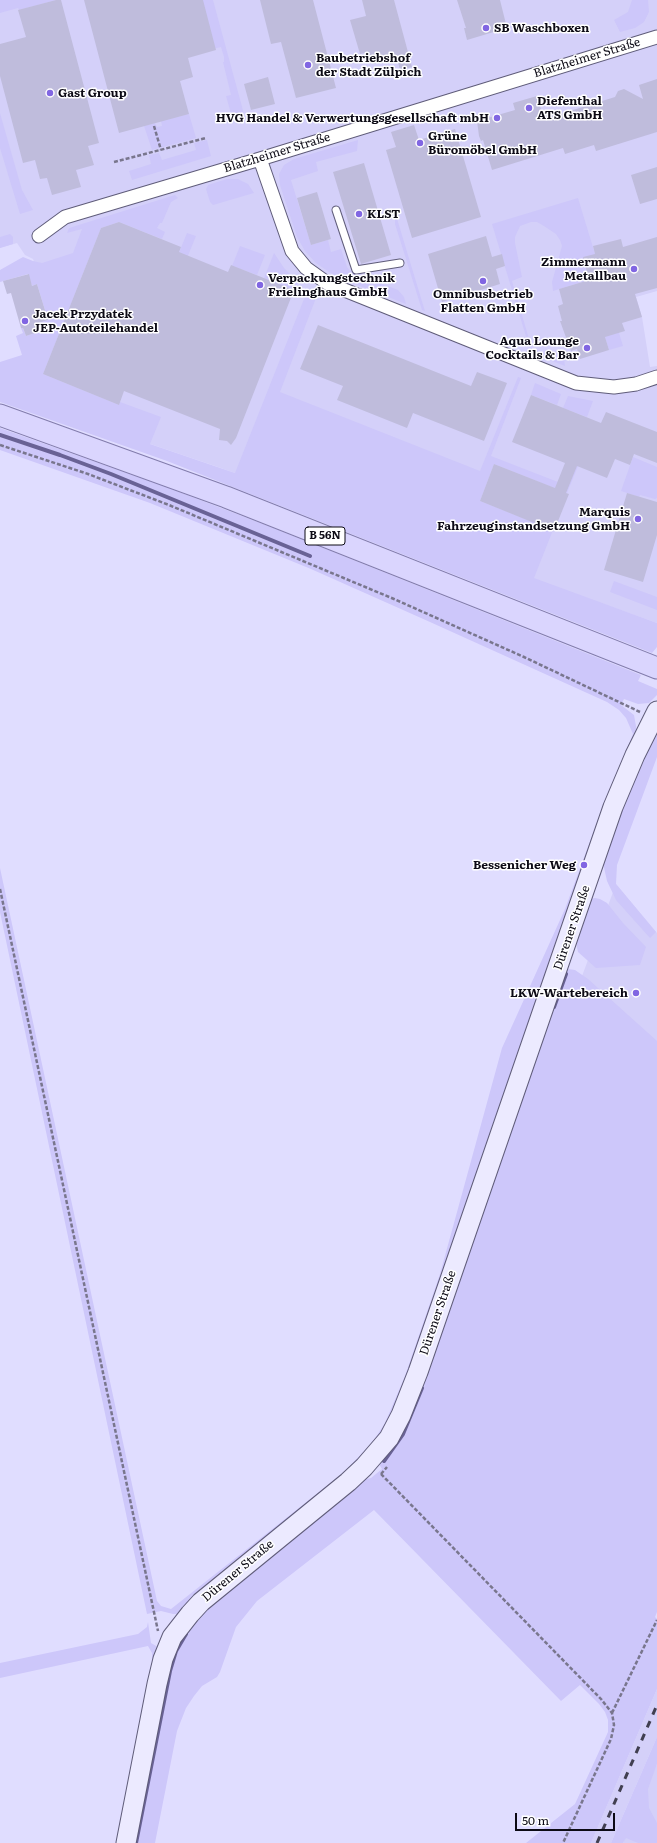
<!DOCTYPE html>
<meta charset="utf-8">
<style>
body{margin:0}
#map{position:relative;width:657px;height:1843px;overflow:hidden;background:#e0ddff;font-family:Literata,serif}
canvas{display:block}
.scale{position:absolute;left:515px;top:1813px;width:100px;height:18px;box-sizing:border-box;border:2px solid #0c0a15;border-top:0;padding-left:5px;font-size:12px;line-height:14px;white-space:nowrap;color:#0c0a15;-webkit-text-stroke:3px #fff;paint-order:stroke}
</style>
<div id="map">
<canvas width="657" height="1843"></canvas>
<div class="scale">50 m</div>
</div>
<script>
const ctx = document.querySelector('canvas').getContext('2d');
ctx.lineJoin = 'round';
function fillPath(path, color) {
  ctx.fillStyle = color;
  ctx.fill(path, 'evenodd');
}
function toPath(rows) {
  const path = new Path2D();
  for (const r of rows) {
    path.moveTo(r[0], r[1]);
    for (let i = 2; i < r.length; i += 2) path.lineTo(r[i], r[i + 1]);
  }
  return path;
}
function strokePath(path, color, width, dash) {
  ctx.strokeStyle = color;
  ctx.lineWidth = width;
  ctx.lineCap = dash ? 'butt' : 'round';
  ctx.setLineDash(dash || []);
  ctx.stroke(path);
}
function label(font, color, halo, rows, align = 'center') {
  ctx.font = font + ' Literata,serif';
  ctx.lineWidth = 3;
  ctx.setLineDash([]);
  ctx.textBaseline = 'middle';
  ctx.strokeStyle = halo;
  ctx.fillStyle = color;
  for (const [text, x, y, turn = 0] of rows) {
    ctx.save();
    ctx.translate(x, y);
    ctx.rotate((+turn || 0) * Math.PI / 180);
    ctx.textAlign = isNaN(turn) ? turn : align;
    if (halo) ctx.strokeText(text, 0, 0);
    ctx.fillText(text, 0, 0);
    ctx.restore();
  }
}
fillPath(toPath([
 [0,0,657,0,657,291,636,297,642,317,650,367,657,366,657,623,218,467,0,393,22,387,52,310,33,259,25,255,17,243,0,248],
 [616,884,657,933,657,1058,578,987],
 [657,1689,657,1737,611,1843,591,1843],
 [657,1764,657,1843,623,1843,650,1779]
]), '#d4d0f9');
fillPath(toPath([
 [0,0,56,0,19,10,18,8,0,13],
 [202,0,213,0,244,114,235,113,232,117,226,96,231,95,223,62,224,62,224,57,221,47,213,49],
 [632,0,648,0,649,12,644,22,635,28,620,32,614,20,628,12],
 [0,113,22,190,33,210,20,214,0,148],
 [189,114,196,138,152,150,144,126,155,123,157,127,162,126,161,121],
 [207,140,211,156,132,180,129,171,151,164,149,155,159,153,162,160,196,150,194,143],
 [358,140,357,151,316,162,318,171,291,180,311,245,328,240,331,252,341,249,347,267,350,271,398,290,404,297,406,304,345,280,329,272,316,263,305,251,297,237,280,185,279,174,284,165,294,159],
 [227,179,238,179,248,184,254,193,213,205,210,202,206,189,208,185],
 [175,195,178,198,171,202,162,223,160,223,157,228,165,232,162,239,119,222,101,228,43,374,119,405,120,402,161,417,150,444,235,473,306,294,316,298,280,392,480,471,518,377,521,378,491,456,558,482,585,449,567,493,494,464,480,501,553,530,534,578,657,623,657,647,652,653,167,461,0,402,0,362,22,355,16,336,23,333,21,328,23,328,26,336,37,332,35,324,48,320,37,284,32,286,28,274,0,282,0,270,23,257,33,261,42,263,73,253,82,229,67,233,69,228],
 [578,198,623,346,609,350,588,280,553,291,552,282,562,246,560,240,556,234,544,226,537,222,531,222,520,226,515,237,515,243,522,277,512,281,532,349,542,353,550,351,558,354,564,359,565,366,531,353,492,224],
 [395,212,424,308,425,311,422,310,395,224],
 [187,233,196,236,185,263,176,260],
 [10,234,13,237,13,244,0,248,0,237],
 [240,246,265,255,257,275,232,266],
 [274,253,284,268,298,282,294,290,264,278],
 [535,383,561,394,557,405,531,395],
 [568,396,593,401,587,417,563,408],
 [0,428,161,485,271,527,641,675,638,681,657,689,657,695,649,703,638,704,624,699,621,705,634,715,637,732,398,1408,366,1457,178,1614,173,1614,161,1611,147,1614,0,912,0,868,157,1601,161,1606,171,1609,342,1474,372,1443,385,1423,405,1376,440,1274,502,1048,565,909,602,809,633,734,626,718,619,710,607,702,430,622,311,569,150,503,0,450],
 [633,457,657,467,657,498,655,499,640,495,639,497,621,491],
 [614,581,657,597,657,610,610,592],
 [652,732,656,735,657,734,657,757,617,865,616,884,656,932,650,938,616,900,607,881,603,863,605,851],
 [595,898,600,899,607,903,623,923,646,947,640,965,596,968,578,952,575,939,590,899],
 [568,969,575,970,588,979,657,1041,657,1612,655,1617,657,1619,657,1689,591,1843,526,1843,575,1804,608,1732,608,1720,605,1712,599,1704,580,1685,561,1701,374,1510,257,1601,236,1627,220,1672,217,1677,202,1686,194,1696,186,1708,177,1731,155,1843,132,1843,173,1651,197,1614,361,1480,371,1478,382,1469,379,1464,564,972],
 [148,1622,151,1643,158,1647,117,1843,152,1664,152,1653,148,1646,0,1678,0,1663,138,1634,147,1627],
 [657,1737,657,1764,648,1789,649,1808,657,1823,657,1843,638,1843,626,1838,623,1843,611,1843]
]), '#cdc7fa');
strokePath(toPath([
 [0,435,60,455,111,474,310,556],
 [554,1007,566,974],
 [384,1461,403,1434,422,1388],
 [136,1843,170,1671,176,1651,186,1634]
]), '#696295', 4);
fillPath(toPath([
 [56,0,61,0,99,143,88,146,94,165,76,170,81,187,52,195,47,178,40,179,35,160,23,163,0,76,0,44,26,37,18,10],
 [84,0,203,0,216,50,188,58,193,77,180,81,189,114,119,133],
 [260,0,313,0,336,88,296,98,281,42,271,44],
 [362,0,394,0,412,67,400,70,397,58,373,64,369,52,360,54,350,20,366,16],
 [457,0,500,0,507,28,467,40,464,28,466,28],
 [268,77,275,104,251,110,244,84],
 [657,79,657,132,596,151,594,145,565,154,563,148,492,170,483,140,481,141,479,136,477,121,515,110,513,103,537,96,544,119,615,97,618,91,624,89,643,99,639,85],
 [414,125,419,140,455,129,481,217,412,238,386,150,396,147,391,132],
 [364,163,391,255,361,264,333,172],
 [657,167,657,199,640,204,631,175],
 [317,192,331,239,311,245,297,198],
 [119,222,181,247,179,252,228,272,231,265,294,290,236,438,231,445,227,441,219,440,220,429,124,391,119,405,43,374,101,228],
 [486,236,492,257,502,254,505,266,496,269,500,284,442,302,428,254],
 [657,237,657,288,635,294,642,317,622,323,625,331,605,337,609,350,580,359,577,349,571,351,560,321,562,321,558,306,563,304,559,289,589,280,583,257,595,254,593,246,621,239,623,247],
 [29,274,32,286,37,284,48,320,35,324,38,332,26,336,23,328,21,328,11,293,7,294,3,281],
 [318,325,471,386,477,372,507,383,484,441,413,413,407,428,337,400,343,386,300,369],
 [531,395,601,423,606,412,657,432,657,463,634,454,630,465,615,459,607,478,577,466,566,493,569,494,554,531,480,501,494,464,555,488,565,463,512,442],
 [627,493,657,502,657,535,643,582,604,570]
]), '#bfbcdc');
const lane = toPath([
 [336,210,356,270,400,263]
]);
const street = toPath([
 [260,159,292,251,306,268,327,283,576,383,614,387,636,384,657,377],
 [39,236,65,217,260,159,657,37]
]);
const secondary = toPath([
 [126,1843,157,1684,163,1659,172,1637,190,1614,201,1602,348,1482,364,1467,389,1438,401,1415,418,1372,613,807,635,755,657,711]
]);
const primary = toPath([
 [0,415,226,497,657,668]
]);
strokePath(lane, '#5f5c79', 9);
strokePath(street, '#5f5c79', 15);
strokePath(secondary, '#5f5c79', 21);
strokePath(primary, '#827cac', 23);
strokePath(toPath([
 [154,126,161,150],
 [114,162,206,138],
 [0,445,88,474,169,505,394,599,524,657,640,712],
 [0,889,158,1631],
 [381,1474,387,1467],
 [381,1474,601,1699,612,1713,614,1725,611,1739,563,1843],
 [612,1713,657,1620]
]), '#79768d', 2.5, [4, 2]);
strokePath(lane, '#fff', 7);
strokePath(street, '#fff', 13);
strokePath(secondary, '#eceaff', 19);
strokePath(primary, '#dad5fe', 21);
strokePath(toPath([
 [597,1843,657,1705]
]), '#413f50', 3, [7, 7]);
for (const [x, y, r, color] of [
 [486,28,4,"#8166e2"],
 [308,65,4,"#8166e2"],
 [50,93,4,"#8166e2"],
 [529,108,4,"#8166e2"],
 [497,118,4,"#8166e2"],
 [420,143,4,"#8166e2"],
 [359,214,4,"#8166e2"],
 [634,269,4,"#8166e2"],
 [483,281,4,"#8166e2"],
 [260,285,4,"#8166e2"],
 [25,321,4,"#8166e2"],
 [587,348,4,"#8166e2"],
 [638,519,4,"#8166e2"],
 [584,865,4,"#8166e2"],
 [636,993,4,"#8166e2"]
]) {
  const dot = new Path2D();
  dot.arc(x, y, r, 0, 2 * Math.PI);
  ctx.fillStyle = color;
  ctx.fill(dot);
  strokePath(dot, '#fff', 1.5);
}
for (const [x, y, w] of [
 [325,536,40]
]) {
  const box = new Path2D();
  box.roundRect(x - w / 2, y - 9, w, 18, 3);
  ctx.fillStyle = '#fff';
  ctx.fill(box);
  strokePath(box, '#0c0a15', 1);
}
label('bold 11px', '#0c0a15', null, [
 ["B 56N",325,536]
]);
label('bold 12px', '#0c0a15', '#fff', [
 ["SB Waschboxen",494,28],
 ["Baubetriebshof",316,58],
 ["der Stadt Zülpich",316,72],
 ["Gast Group",58,93],
 ["Diefenthal",537,101],
 ["ATS GmbH",537,115],
 ["HVG Handel & Verwertungsgesellschaft mbH",489,118,"right"],
 ["Grüne",428,136],
 ["Büromöbel GmbH",428,150],
 ["KLST",367,214],
 ["Zimmermann",626,262,"right"],
 ["Metallbau",626,276,"right"],
 ["Verpackungstechnik",268,278],
 ["Frielinghaus GmbH",268,292],
 ["Omnibusbetrieb",483,294,"center"],
 ["Flatten GmbH",483,308,"center"],
 ["Jacek Przydatek",33,314],
 ["JEP-Autoteilehandel",33,328],
 ["Aqua Lounge",579,341,"right"],
 ["Cocktails & Bar",579,355,"right"],
 ["Marquis",630,512,"right"],
 ["Fahrzeuginstandsetzung GmbH",630,526,"right"],
 ["Bessenicher Weg",576,865,"right"],
 ["LKW-Wartebereich",628,993,"right"]
], 'left');
label('12px', '#0c0a15', '#fff', [
 ["Blatzheimer Straße",587,58,-17],
 ["Blatzheimer Straße",277,153,-17],
 ["Dürener Straße",572,928,-71],
 ["Dürener Straße",438,1313,-71],
 ["Dürener Straße",238,1571,-40]
]);
</script>
